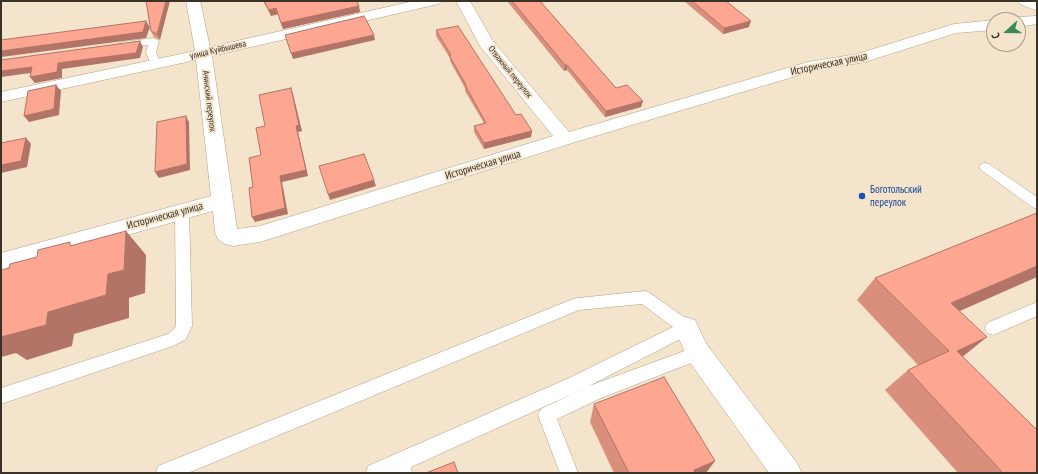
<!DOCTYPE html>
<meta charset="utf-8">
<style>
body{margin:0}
#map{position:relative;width:1038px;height:474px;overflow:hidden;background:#f4e4cb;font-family:"PT Sans Narrow",sans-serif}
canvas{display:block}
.frame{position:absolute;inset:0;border:2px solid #383228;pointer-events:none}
.north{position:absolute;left:986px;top:12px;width:40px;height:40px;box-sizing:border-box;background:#f4e4cb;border:1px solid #a99d8a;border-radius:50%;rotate:249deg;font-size:11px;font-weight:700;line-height:16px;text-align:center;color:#383228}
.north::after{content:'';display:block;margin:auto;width:14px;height:18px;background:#398959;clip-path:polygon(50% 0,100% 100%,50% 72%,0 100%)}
</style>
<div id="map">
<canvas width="1038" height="474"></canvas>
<div class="frame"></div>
<div class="north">С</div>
</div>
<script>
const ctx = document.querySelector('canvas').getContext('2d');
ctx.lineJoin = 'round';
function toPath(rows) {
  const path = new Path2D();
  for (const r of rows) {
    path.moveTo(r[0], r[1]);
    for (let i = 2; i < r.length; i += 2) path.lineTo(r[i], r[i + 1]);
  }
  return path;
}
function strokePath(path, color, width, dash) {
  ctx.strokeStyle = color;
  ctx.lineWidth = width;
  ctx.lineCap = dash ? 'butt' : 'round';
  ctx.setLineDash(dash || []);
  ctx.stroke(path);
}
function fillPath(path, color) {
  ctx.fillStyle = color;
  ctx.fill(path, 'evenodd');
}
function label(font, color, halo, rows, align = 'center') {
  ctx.font = font + ' "PT Sans Narrow",sans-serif';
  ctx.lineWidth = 3.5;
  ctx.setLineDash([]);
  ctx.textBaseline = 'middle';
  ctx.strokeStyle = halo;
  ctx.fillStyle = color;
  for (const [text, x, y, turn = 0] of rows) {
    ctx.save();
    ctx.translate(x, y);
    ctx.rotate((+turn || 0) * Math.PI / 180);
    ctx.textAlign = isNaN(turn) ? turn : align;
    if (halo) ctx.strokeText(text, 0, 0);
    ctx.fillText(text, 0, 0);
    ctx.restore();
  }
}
const service = toPath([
 [154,38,159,41,156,52,161,65,156,68,151,65,146,52,148,45,122,48,117,45,122,42,154,38],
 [985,163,989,164,1037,197,1037,209,1032,207,981,170,979,167,981,164,985,163],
 [182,206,187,207,189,211,192,326,186,339,173,346,1,404,1,388,168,334,174,329,176,326,175,211,177,207,182,206],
 [645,291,650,293,692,323,694,328,692,333,581,390,411,467,412,473,366,473,368,466,569,378,673,327,642,304,579,310,188,473,156,473,158,466,573,299,578,298,645,291],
 [1037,302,1037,316,993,335,987,333,985,328,987,323,1037,302],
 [698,346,704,348,706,353,704,358,601,398,557,419,578,473,560,473,538,415,541,409,589,386,698,346]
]);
const minor = toPath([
 [186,1,200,1,210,47,414,1,441,1,439,4,434,5,212,56,237,229,260,226,553,136,480,46,456,1,470,1,493,41,569,132,808,62,857,54,954,24,994,20,994,30,956,33,865,62,816,70,572,143,260,242,233,246,225,244,218,239,215,233,213,211,16,266,1,272,1,253,211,196,196,60,1,102,1,92,195,51,186,1],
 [1018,1,1037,1,1037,11,1020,4,1018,1],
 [1037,16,1037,24,1018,27,1018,20,1012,20,1018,17,1037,16],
 [686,317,695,320,707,345,797,463,802,473,769,473,689,361,674,328,677,320,686,317]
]);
strokePath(service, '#afa089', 1);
strokePath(minor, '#afa089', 1);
fillPath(service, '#fff');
fillPath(minor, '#fff');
fillPath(toPath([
 [146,1,160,40,154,37,151,31],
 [263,1,357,1,360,12,283,29,278,14,271,16],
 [507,1,540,1,616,88,641,107,605,117,567,70,564,71],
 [684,1,726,1,749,27,723,34],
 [436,30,516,115,531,137,484,149,474,132,474,126,484,123,465,91,465,88,450,61,450,58,436,36],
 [875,278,959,311,963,357,1037,473,958,473,885,390,908,370,918,365,857,300],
 [594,404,706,473,614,473,590,422]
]), '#da8f7d');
fillPath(toPath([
 [166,1,170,1,160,40,157,34],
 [359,6,360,12,283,29,281,23],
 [276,8,278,14,271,16,269,10],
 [146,21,150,27,146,38,1,57,1,51],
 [751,21,749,27,723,34,724,28],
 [374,35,375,40,293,59,291,53],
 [140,41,143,47,140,58,62,69,62,78,35,83,30,77,58,63],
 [565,65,567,65,567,70,564,71],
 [32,67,37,72,1,77,1,71],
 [56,85,61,91,59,115,29,122,24,116],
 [291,88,293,94,302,131,298,132,308,176,282,182,288,214,255,222,252,217,280,176,296,126],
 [643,101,641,107,605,117,606,111],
 [186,116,189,122,190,170,159,178,155,172],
 [532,131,531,137,484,149,484,143],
 [26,138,31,144,27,167,1,173,1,165],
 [374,180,376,186,330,200,328,194],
 [126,231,146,255,145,293,129,298,129,318,74,334,72,346,27,360,16,353,1,357,1,328,48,312,108,274],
 [1037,266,1037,277,928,325,951,303],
 [987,337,961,358,957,351],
 [715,461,706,473,692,473,694,470]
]), '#b17466');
const building = toPath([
 [146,1,166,1,157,34,151,31,146,1],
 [264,1,357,1,359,6,281,23,276,8,269,10,264,1],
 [512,1,540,1,616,88,627,85,643,101,606,111,567,65,565,65,512,1],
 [692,1,726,1,751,21,724,28,692,1],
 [364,16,374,35,291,53,285,35,364,16],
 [146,21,143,32,1,51,1,40,146,21],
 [458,26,516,115,521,114,532,131,484,143,474,126,486,123,465,85,466,85,449,55,451,55,436,30,458,26],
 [140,41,136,53,58,63,57,72,30,77,32,67,1,71,1,60,140,41],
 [56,85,54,109,24,116,28,91,56,85],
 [291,88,299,125,296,126,306,170,280,176,285,208,252,217,249,188,253,187,249,158,261,155,256,128,265,126,259,95,291,88],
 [186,116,187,164,155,172,157,122,186,116],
 [26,138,21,161,1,165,1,143,26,138],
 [364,154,374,180,328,194,319,166,364,154],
 [1037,213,1037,266,951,303,987,337,957,351,1037,430,1037,473,1003,473,908,370,949,351,875,278,1037,213],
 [126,231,124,270,108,274,106,295,48,312,46,325,1,337,1,270,9,268,10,264,37,257,38,250,70,242,70,246,126,231],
 [664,377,715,461,694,470,695,473,629,473,594,404,664,377],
 [454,462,458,473,426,473,454,462]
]);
fillPath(building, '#fda691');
strokePath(building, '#b17466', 1);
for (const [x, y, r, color] of [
 [862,196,4,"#1a4fb4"]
]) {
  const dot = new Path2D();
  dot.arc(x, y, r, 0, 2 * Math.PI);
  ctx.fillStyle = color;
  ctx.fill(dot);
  strokePath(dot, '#f4e4cb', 1.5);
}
label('9px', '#383228', '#f4e4cb', [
 ["улица Куйбышева",218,50,-13],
 ["Отважный переулок",510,72,51],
 ["Ачинский переулок",209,101,83]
]);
label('11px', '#383228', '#f4e4cb', [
 ["Историческая улица",829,64,-12],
 ["Историческая улица",483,165,-17],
 ["Историческая улица",165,216,-15]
]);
label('11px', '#164399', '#f4e4cb', [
 ["Боготольский",870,190],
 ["переулок",870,203]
], 'left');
</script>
